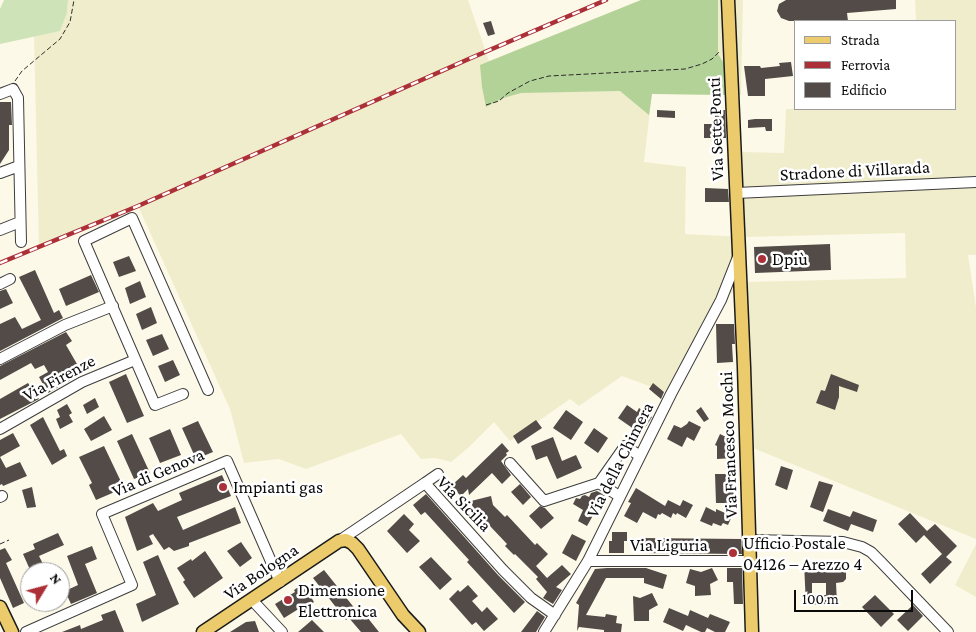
<!DOCTYPE html>
<meta charset="utf-8">
<style>
body{margin:0}
#map{position:relative;width:976px;height:632px;overflow:hidden;background:#fdf9e9;font-family:"Crimson Pro",serif}
canvas{display:block}
.legend{position:absolute;left:794px;top:20px;width:162px;height:90px;box-sizing:border-box;background:#fff;border:1px solid #9d9d9d;margin:0;padding:6px 9px;list-style:none;font-size:15px;color:#0a0a0a}
.legend li{display:flex;align-items:center;gap:10px;height:25px}
.legend b{width:25px;border:1px solid #9d9d9d}
.north{position:absolute;left:20px;top:562px;width:50px;height:50px;box-sizing:border-box;background:#fff;border:1px solid #9d9d9d;border-radius:50%;rotate:53deg;font-size:14px;font-weight:700;line-height:20px;text-align:center;color:#0a0a0a}
.north::after{content:'';display:block;margin:auto;width:18px;height:22px;background:#ac3037;clip-path:polygon(50% 0,100% 100%,50% 72%,0 100%)}
.scale{position:absolute;left:794px;top:590px;width:119px;height:22px;box-sizing:border-box;border:2px solid #0a0a0a;border-top:0;padding-left:6px;font-size:15px;line-height:18px;white-space:nowrap;color:#0a0a0a;-webkit-text-stroke:4px #fff;paint-order:stroke}
</style>
<div id="map">
<canvas width="976" height="632"></canvas>
<ul class="legend">
<li><b style="height:6px;background:#ebcb6b"></b>Strada</li>
<li><b style="height:6px;background:#ac3037"></b>Ferrovia</li>
<li><b style="height:14px;background:#524b48"></b>Edificio</li>
</ul>
<div class="north">N</div>
<div class="scale">100 m</div>
</div>
<script>
const ctx = document.querySelector('canvas').getContext('2d');
ctx.lineJoin = 'round';
function fillPath(path, color) {
  ctx.fillStyle = color;
  ctx.fill(path, 'evenodd');
}
function toPath(rows) {
  const path = new Path2D();
  for (const r of rows) {
    path.moveTo(r[0], r[1]);
    for (let i = 2; i < r.length; i += 2) path.lineTo(r[i], r[i + 1]);
  }
  return path;
}
function strokePath(path, color, width, dash) {
  ctx.strokeStyle = color;
  ctx.lineWidth = width;
  ctx.lineCap = dash ? 'butt' : 'round';
  ctx.setLineDash(dash || []);
  ctx.stroke(path);
}
function label(font, color, halo, rows, align = 'center') {
  ctx.font = font + ' "Crimson Pro",serif';
  ctx.lineWidth = 5;
  ctx.setLineDash([]);
  ctx.textBaseline = 'middle';
  ctx.strokeStyle = halo;
  ctx.fillStyle = color;
  for (const [text, x, y, turn = 0] of rows) {
    ctx.save();
    ctx.translate(x, y);
    ctx.rotate((+turn || 0) * Math.PI / 180);
    ctx.textAlign = isNaN(turn) ? turn : align;
    if (halo) ctx.strokeText(text, 0, 0);
    ctx.fillText(text, 0, 0);
    ctx.restore();
  }
}
fillPath(toPath([
 [68,0,468,0,489,61,641,0,743,0,741,95,652,94,644,162,686,167,685,234,745,237,742,152,784,153,786,109,955,109,955,21,916,21,915,0,976,0,976,255,968,255,976,307,976,539,753,448,740,288,721,300,671,394,622,376,579,406,570,399,510,441,494,422,468,448,451,462,435,458,421,459,401,434,306,469,279,459,244,463,230,409,138,206,39,248,34,36,60,31,67,13],
 [905,233,906,278,747,282,746,237],
 [976,544,976,597,955,585]
]), '#f0edcc');
fillPath(toPath([
 [4,0,68,0,67,13,60,31,0,44,0,9]
]), '#cee3b7');
fillPath(toPath([
 [641,0,718,0,718,54,725,65,726,95,652,94,649,115,620,91,521,93,503,98,486,107,482,87,480,65]
]), '#b3d298');
fillPath(toPath([
 [786,0,896,0,896,9,847,13,848,21,789,21,781,18,777,11,779,4],
 [491,21,495,34,488,36,483,23],
 [791,62,793,76,765,79,765,96,748,96,744,66,760,66,761,68,780,66,779,63],
 [0,102,11,102,12,125,9,125,9,150,0,164],
 [657,110,675,111,675,118,657,117],
 [715,110,725,110,726,138,704,138,704,124,715,124],
 [755,119,772,119,772,131,766,131,765,127,748,128,748,120],
 [705,188,728,189,729,202,705,202],
 [830,244,831,270,755,273,754,247],
 [129,256,136,271,119,277,113,262],
 [35,270,54,313,59,310,63,318,0,351,0,324,15,317,22,329,41,320,19,277],
 [91,275,99,292,66,306,59,289],
 [140,281,146,297,130,304,125,288],
 [6,289,13,303,0,309,0,291],
 [151,307,157,323,142,330,136,314],
 [716,324,734,324,735,344,732,344,733,362,717,363],
 [66,332,72,341,66,345,77,364,66,371,71,380,48,393,39,377,48,372,44,365,35,369,31,363,0,380,0,366],
 [162,334,169,349,153,356,146,340],
 [173,360,180,375,165,382,158,366],
 [126,374,144,416,127,423,109,382],
 [831,374,859,385,857,392,839,386,839,397,835,410,816,403,821,390,825,391],
 [28,383,39,399,0,419,0,399],
 [653,383,664,392,661,399,649,389],
 [95,398,99,407,87,414,83,405],
 [67,404,72,413,69,415,73,422,60,429,56,419,60,417,57,410],
 [627,405,637,412,639,408,652,417,641,434,618,418],
 [701,407,709,419,704,422,696,411],
 [566,410,583,422,571,440,553,428],
 [104,416,112,430,91,441,84,429],
 [43,417,60,451,64,449,67,456,52,465,30,425],
 [536,420,542,428,518,444,513,436],
 [198,421,213,452,196,459,182,428],
 [689,421,701,427,694,441,687,437,682,447,667,439,674,425,681,428,687,424],
 [594,428,608,438,598,453,584,443],
 [170,429,181,455,160,463,149,438],
 [13,433,20,446,0,457,0,440],
 [132,434,150,473,134,479,117,441],
 [720,434,732,440,733,458,717,459,717,446,715,445],
 [553,437,562,461,576,455,582,468,557,479,547,456,536,460,531,446],
 [502,443,509,451,506,453,507,455,501,461,511,475,502,484,492,473,469,495,468,489,461,496,451,486,463,475,466,478],
 [104,446,124,488,96,500,89,485,92,483,79,457],
 [0,457,6,468,20,462,27,476,3,486,2,484,0,485],
 [781,466,793,470,787,490,775,485],
 [715,474,733,474,734,503,716,503],
 [222,475,231,496,177,517,183,530,235,507,241,523,189,543,189,546,174,551,169,547,164,550,153,534,149,536,153,544,137,551,125,517,153,503,158,511,182,500,179,493],
 [819,481,833,485,823,512,810,507],
 [520,484,531,497,523,505,511,492],
 [32,487,36,507,27,508,22,490],
 [636,488,665,506,668,500,680,506,683,500,693,505,686,518,677,513,676,515,673,513,671,518,662,513,660,515,658,514,656,519,643,512,637,523,624,516,631,503,628,502],
 [597,491,606,496,597,513,595,512,587,526,578,521,583,510,573,504,576,498,580,499,582,496,585,495,589,497,591,493],
 [426,494,498,575,525,602,514,613,467,562,469,560,425,512,421,515,413,505],
 [491,496,493,505,505,517,507,515,535,545,537,543,548,554,536,566,547,578,562,565,571,574,556,587,562,590,553,604,543,598,547,592,536,579,538,577,515,554,514,555,505,546,507,544,473,508,471,501],
 [540,506,545,508,554,518,541,529,529,516],
 [706,507,716,512,716,509,732,516,728,525,723,523,721,526,713,523,712,526,700,521],
 [828,509,850,517,853,511,877,520,873,532,851,524,848,531,823,521],
 [910,513,927,531,935,524,957,546,946,557,952,562,930,584,921,574,942,554,924,535,916,543,898,524],
 [404,514,414,524,409,530,420,541,407,553,387,531],
 [612,532,627,532,627,541,624,541,624,553,609,553,609,541,612,541],
 [58,533,64,545,39,556,47,572,31,572,23,554,35,549,33,544],
 [572,534,586,541,576,561,562,553],
 [640,538,741,539,742,554,640,553],
 [241,542,252,558,240,567,227,551],
 [92,546,97,559,85,564,97,593,71,604,65,591,78,585,67,556],
 [5,548,12,560,6,563,24,603,13,608,0,578,0,550],
 [205,551,223,578,194,598,183,582,185,580,177,568,191,559,192,561],
 [158,555,179,604,142,622,136,604,156,595,143,562],
 [431,557,452,579,440,590,419,567],
 [804,563,813,563,813,568,839,568,846,571,846,579,843,582,836,583,837,603,806,605],
 [812,583,826,583,826,595,812,595],
 [607,568,646,568,667,575,663,589,644,583,644,578,606,578,586,615,605,617,606,614,617,616,616,623,622,624,621,632,604,632,604,630,579,627,577,631,579,605,576,603,595,569],
 [712,568,718,580,710,584,711,595,695,596,695,586,686,583,690,569,701,572],
 [727,568,742,568,743,604,734,604,733,582,727,582],
 [324,570,364,620,367,617,379,632,361,632,349,618,346,620,313,578],
 [303,584,314,602,306,607,305,605,284,618,275,604,295,592,294,590],
 [468,585,478,596,472,601,482,612,487,607,498,619,484,631,476,622,472,625,449,599,458,590,460,592],
 [652,593,658,605,649,610,649,621,634,621,633,596,640,598],
 [875,595,894,614,881,627,862,607],
 [913,605,923,616,908,631,897,620],
 [669,608,688,616,690,610,708,618,710,614,730,622,725,632,715,632,707,628,705,632,701,632,686,625,683,631,663,622],
 [115,610,124,632,62,632,80,625,81,629,103,620,101,615],
 [537,611,545,617,536,632,521,632],
 [312,620,324,632,298,632],
 [255,621,259,632,230,632,246,622]
]), '#524b48');
const minor = toPath([
 [0,94,13,89,18,98,21,242],
 [0,173,19,166],
 [736,193,976,182],
 [0,230,20,222],
 [0,284,10,279],
 [0,359,65,325,113,306],
 [183,394,155,405,84,241,132,218,208,390],
 [0,429,82,382,135,360],
 [510,463,544,501,599,483,619,496],
 [425,483,438,474],
 [599,483,625,446,640,456],
 [0,497,2,496],
 [750,540,843,542,862,547,871,552,881,562,948,632],
 [339,541,425,483,503,570,531,598,555,615],
 [588,561,751,561],
 [252,600,282,632],
 [26,632,132,585,102,514,227,461,280,582],
 [544,632,588,561,671,394,721,300,738,257]
]);
const major = toPath([
 [728,0,744,367,752,632],
 [0,607,12,632],
 [203,632,339,541,346,540,352,543,358,549,403,615,419,632]
]);
strokePath(minor, '#3d3d3d', 12);
strokePath(major, '#1b1b1b', 15);
strokePath(toPath([
 [15,81,22,71,60,39,70,22,74,0],
 [486,105,499,101,508,93,530,81,549,76,685,69,702,64,712,59,720,51],
 [0,544,9,540]
]), '#2c2c2c', 1, [5, 2.5]);
strokePath(minor, '#fff', 10);
strokePath(major, '#ebcb6b', 12);
const rail = toPath([
 [0,263,138,206,471,58,606,0]
]);
strokePath(rail, '#ac3037', 4.5);
strokePath(rail, '#fff', 2.5, [8]);
for (const [x, y, r, color] of [
 [762,259,5,"#ac3037"],
 [223,487,5,"#ac3037"],
 [733,553,5,"#ac3037"],
 [288,600,5,"#ac3037"]
]) {
  const dot = new Path2D();
  dot.arc(x, y, r, 0, 2 * Math.PI);
  ctx.fillStyle = color;
  ctx.fill(dot);
  strokePath(dot, '#fff', 2);
}
label('18px', '#0a0a0a', '#fff', [
 ["Via Sette Ponti",716,129,-92],
 ["Stradone di Villarada",855,171,-3],
 ["Via Firenze",59,378,-28],
 ["Via Francesco Mochi",729,445,-92],
 ["Via della Chimera",620,460,-63],
 ["Via di Genova",158,473,-23],
 ["Via Sicilia",464,504,46],
 ["Via Liguria",669,545],
 ["Via Bologna",261,572,-34]
]);
label('18px', '#0a0a0a', '#fff', [
 ["Dpiù",772,259],
 ["Impianti gas",233,487],
 ["Ufficio Postale",743,543],
 ["04126 – Arezzo 4",743,564],
 ["Dimensione",298,590],
 ["Elettronica",298,611]
], 'left');
</script>
